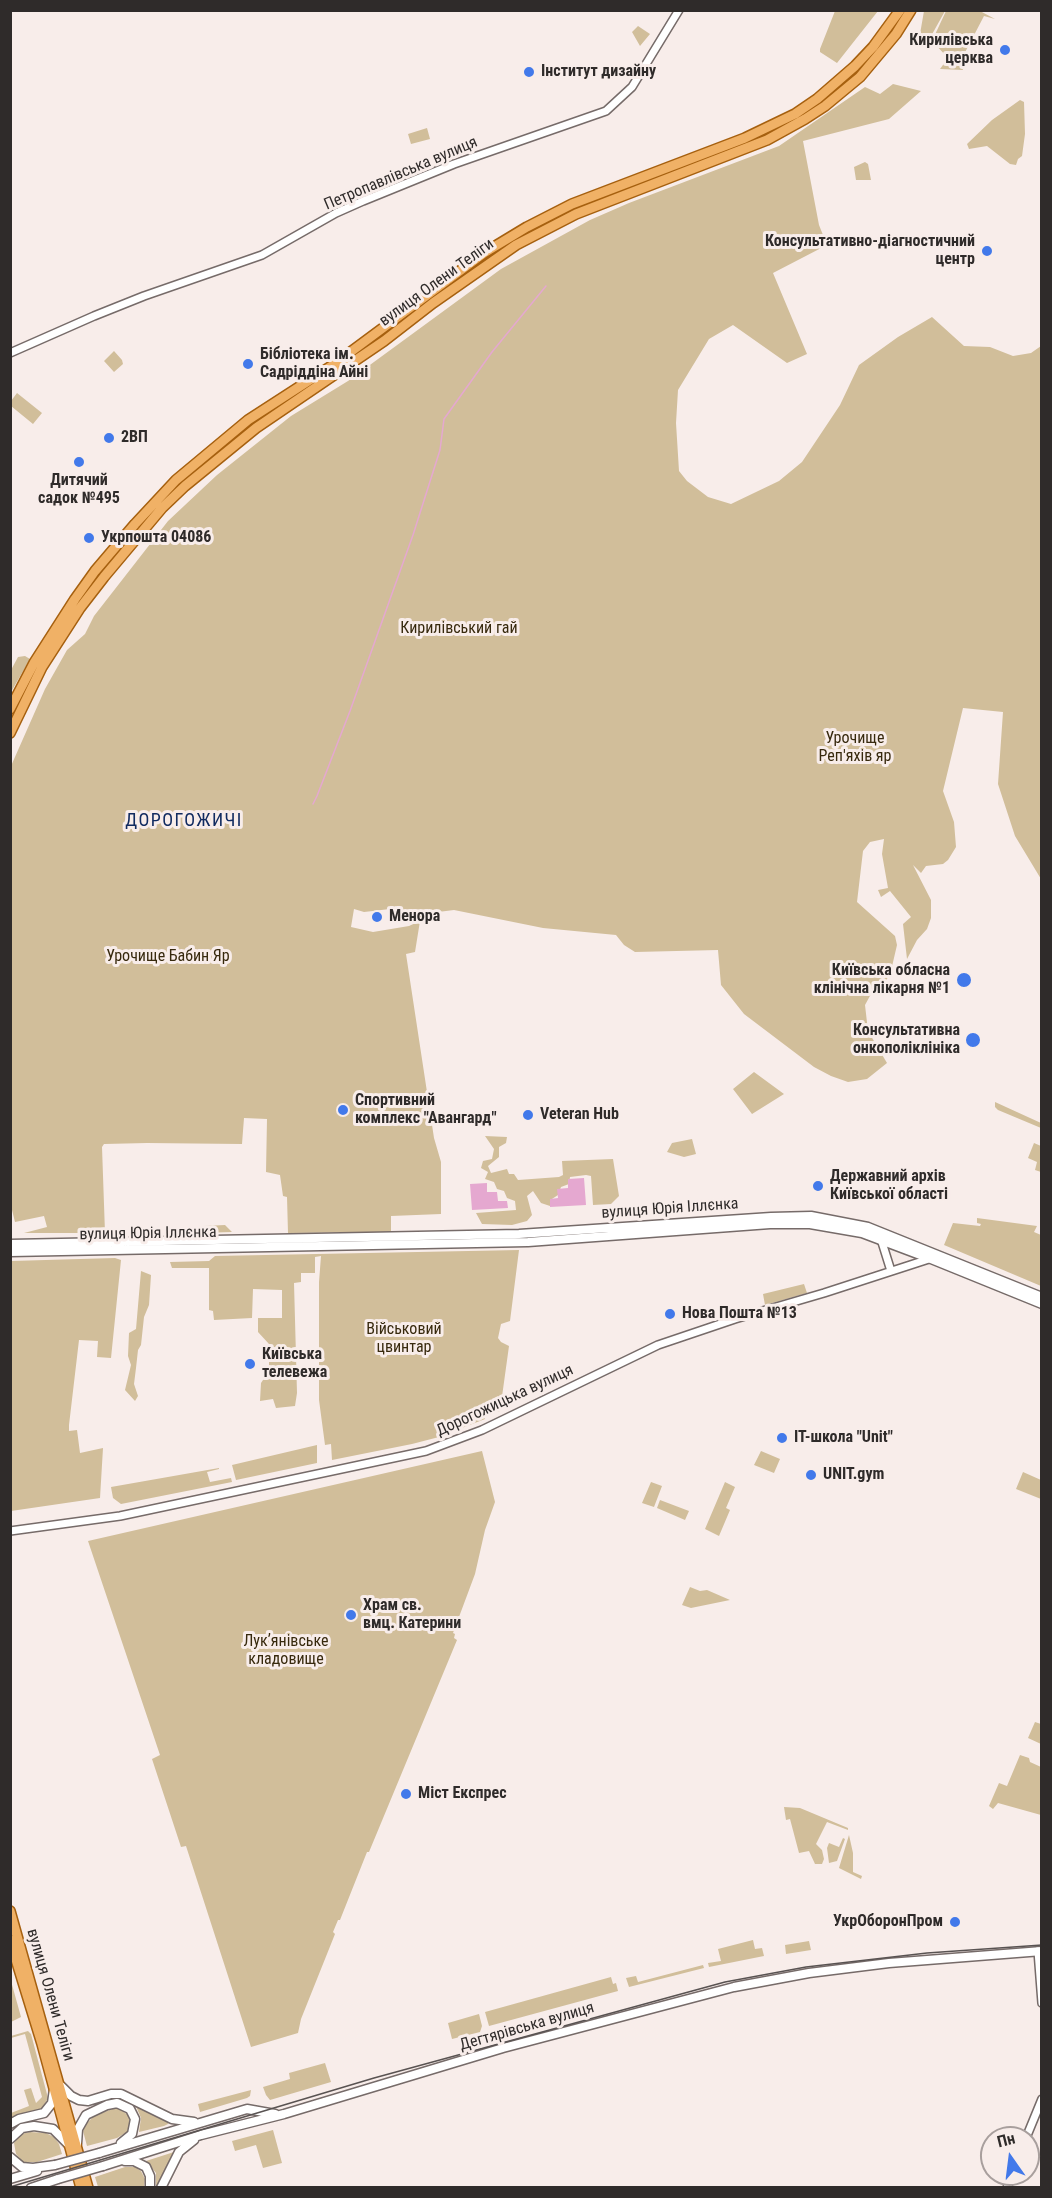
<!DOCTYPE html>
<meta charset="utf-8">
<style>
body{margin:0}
#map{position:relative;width:1052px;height:2198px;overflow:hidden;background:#f8edea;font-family:"Roboto Condensed",sans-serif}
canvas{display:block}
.frame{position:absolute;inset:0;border:12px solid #2f2b2a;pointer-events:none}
.north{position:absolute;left:980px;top:2126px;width:60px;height:60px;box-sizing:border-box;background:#f8edea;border:2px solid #a89f9d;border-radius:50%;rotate:346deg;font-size:16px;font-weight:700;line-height:24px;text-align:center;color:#2f2b2a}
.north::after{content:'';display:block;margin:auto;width:21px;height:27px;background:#4279ea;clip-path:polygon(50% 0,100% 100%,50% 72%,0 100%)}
</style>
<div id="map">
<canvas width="1052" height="2198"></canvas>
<div class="frame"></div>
<div class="north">Пн</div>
</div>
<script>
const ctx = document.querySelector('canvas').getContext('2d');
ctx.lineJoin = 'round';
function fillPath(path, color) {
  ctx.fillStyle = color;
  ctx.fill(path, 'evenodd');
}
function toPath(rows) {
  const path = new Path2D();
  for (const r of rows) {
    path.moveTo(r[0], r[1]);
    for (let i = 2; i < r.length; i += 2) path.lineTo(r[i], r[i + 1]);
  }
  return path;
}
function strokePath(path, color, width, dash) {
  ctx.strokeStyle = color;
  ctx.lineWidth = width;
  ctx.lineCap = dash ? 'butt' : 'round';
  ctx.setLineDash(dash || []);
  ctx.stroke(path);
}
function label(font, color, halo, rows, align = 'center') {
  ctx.font = font + ' "Roboto Condensed",sans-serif';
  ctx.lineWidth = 6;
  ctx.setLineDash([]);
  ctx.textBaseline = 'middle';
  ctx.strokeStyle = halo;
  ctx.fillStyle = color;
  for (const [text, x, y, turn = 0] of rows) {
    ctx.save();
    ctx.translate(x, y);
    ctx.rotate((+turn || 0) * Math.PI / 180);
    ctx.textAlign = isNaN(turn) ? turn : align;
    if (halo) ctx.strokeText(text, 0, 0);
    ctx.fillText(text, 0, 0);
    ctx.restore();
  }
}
fillPath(toPath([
 [835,11,878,11,837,63,820,52,820,49],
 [924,11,945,11,930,38,920,34],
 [946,11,980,11,995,19,984,16,960,62,963,70,940,69,948,58,932,41],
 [638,26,650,34,640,46,632,32],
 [893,84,921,91,889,119,803,141,819,225,827,245,773,273,807,354,787,363,733,325,709,339,678,390,676,423,679,471,687,481,708,497,731,504,779,481,802,462,840,405,859,365,898,337,932,317,964,346,990,347,1013,356,1031,353,1041,346,1041,879,1015,836,998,784,1003,712,963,708,943,791,954,822,956,847,948,860,943,864,926,866,921,873,913,865,931,900,931,918,927,929,917,940,907,959,903,924,911,917,890,891,881,897,878,890,888,888,882,854,884,839,870,842,863,851,857,902,895,936,897,945,890,975,882,985,871,994,865,1005,868,1031,887,1063,867,1079,848,1082,831,1076,814,1067,744,1014,721,985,718,950,635,952,624,945,616,935,543,928,454,910,438,912,408,922,396,906,390,909,364,912,354,909,351,927,373,932,409,926,420,921,415,952,406,954,434,1138,441,1162,441,1214,391,1216,391,1232,288,1233,287,1197,283,1196,280,1175,266,1172,267,1119,244,1118,242,1144,147,1143,104,1144,102,1147,105,1233,24,1233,47,1227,44,1216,15,1222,11,1206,11,766,45,689,67,650,85,634,94,616,168,521,217,475,291,416,348,381,501,269,590,220,629,203,779,146,865,87,880,94],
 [1020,100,1024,102,1025,134,1022,156,1018,159,1016,165,1010,164,987,146,969,149,967,144,992,120],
 [427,128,430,139,411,144,408,134],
 [865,162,868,164,871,180,856,180,854,167],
 [114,351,122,360,123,364,114,372,104,361],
 [17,393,42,413,33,424,11,406,11,401],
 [25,656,30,659,11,692,11,670,18,657],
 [754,1072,784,1094,752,1114,733,1089],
 [995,1102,1041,1123,1041,1128,998,1110,995,1107],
 [485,1136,507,1137,506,1143,499,1147,499,1157,488,1166,491,1173,507,1169,509,1174,514,1174,518,1180,559,1177,563,1175,562,1161,613,1159,619,1196,611,1204,593,1205,591,1176,586,1175,570,1177,569,1184,561,1187,558,1195,552,1199,550,1206,541,1203,533,1191,527,1196,532,1215,527,1221,512,1225,482,1224,476,1213,516,1210,515,1201,507,1198,504,1191,497,1189,494,1182,485,1179,488,1172,481,1168,483,1161,492,1159,494,1149],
 [692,1139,696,1154,684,1157,667,1152,672,1143],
 [1034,1143,1041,1146,1041,1172,1035,1170,1037,1162,1028,1158],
 [977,1218,1037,1226,1034,1232,1041,1235,1041,1286,944,1245,953,1223,980,1226,981,1224,977,1223],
 [225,1225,232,1232,198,1233,204,1226],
 [519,1250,510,1321,501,1324,498,1338,501,1342,509,1346,500,1411,489,1414,487,1411,484,1413,485,1419,439,1437,412,1444,332,1460,331,1444,325,1445,319,1400,319,1282,321,1256,315,1257,315,1273,301,1273,301,1282,294,1283,297,1393,295,1406,276,1408,273,1399,260,1401,261,1383,269,1371,269,1344,258,1332,258,1318,282,1318,282,1290,253,1289,252,1318,214,1320,213,1311,209,1310,209,1268,172,1268,170,1262,209,1261,215,1256],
 [115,1258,121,1260,111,1358,97,1357,98,1341,79,1340,69,1425,69,1431,77,1430,80,1453,103,1448,100,1498,11,1511,11,1261],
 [141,1271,151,1275,149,1305,144,1317,141,1345,138,1350,136,1368,134,1384,138,1396,135,1401,125,1390,131,1365,128,1356,129,1333,136,1329],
 [804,1284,807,1293,765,1305,763,1294],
 [317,1445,317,1463,236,1480,232,1465],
 [482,1451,495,1502,485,1530,475,1574,453,1633,455,1634,454,1638,457,1640,369,1852,367,1852,340,1920,338,1920,333,1932,335,1934,301,2019,298,2033,251,2047,186,1846,181,1847,152,1759,160,1755,88,1541],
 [761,1451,780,1459,774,1473,754,1465],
 [219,1468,219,1469,207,1472,210,1482,231,1478,232,1482,121,1504,113,1498,111,1487],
 [1023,1472,1041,1480,1041,1499,1016,1489],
 [651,1482,662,1486,654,1507,642,1503],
 [725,1482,735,1487,726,1508,730,1510,719,1536,705,1529],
 [660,1500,689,1511,685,1520,657,1508],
 [690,1587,700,1591,707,1590,730,1600,691,1608,682,1605],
 [1035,1722,1041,1724,1041,1744,1028,1738],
 [1020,1755,1029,1758,1030,1762,1041,1767,1041,1815,998,1803,993,1809,989,1806,999,1783,1007,1786],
 [784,1807,800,1808,848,1828,848,1830,827,1822,816,1844,822,1850,824,1859,822,1864,815,1864,809,1851,799,1853,790,1819,786,1820],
 [849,1835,853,1853,853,1872,862,1876,861,1879,839,1868],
 [843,1838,845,1839,837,1861,829,1863,827,1848,829,1843,839,1847],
 [753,1940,755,1949,762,1948,764,1956,709,1967,708,1963,721,1961,718,1949],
 [809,1941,811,1950,786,1954,785,1945],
 [703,1965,704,1968,629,1987,626,1978,636,1976,638,1982],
 [611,1977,613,1984,616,1983,618,1991,489,2026,485,2012],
 [11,1981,21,2017,11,2022,10,2022],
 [479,2014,482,2026,480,2032,452,2039,448,2023],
 [28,2031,31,2034,48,2098,43,2107,37,2111,19,2114,11,2118,11,2113,29,2106,24,2090,31,2088,36,2103,42,2097,25,2034,11,2038,11,2036],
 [325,2063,331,2082,270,2100,266,2095,263,2087,290,2079,289,2073],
 [251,2090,250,2096,247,2098,200,2112,198,2104],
 [135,2104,169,2121,168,2124,164,2126,139,2132,141,2118],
 [115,2108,120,2109,128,2115,130,2123,127,2132,117,2138,87,2146,83,2131,86,2124,94,2116],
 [273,2130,282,2163,263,2168,256,2145,235,2151,232,2141],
 [30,2132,46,2133,54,2137,59,2144,62,2154,37,2162,23,2162,16,2154,14,2143,21,2134],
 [174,2152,157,2187,156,2187,156,2173,146,2161],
 [125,2167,135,2167,141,2171,145,2179,144,2187,98,2187,95,2177]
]), '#d1be9a');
fillPath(toPath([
 [584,1178,586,1205,550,1207,550,1199,558,1198,557,1189,568,1188,568,1179],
 [487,1183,487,1192,497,1192,498,1201,507,1201,508,1208,472,1210,470,1184]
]), '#e5a8d0');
strokePath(toPath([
 [313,804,317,796,350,711,413,535,440,450,444,419,492,352,546,286]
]), '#e5a8d0', 1.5);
const tertiary = toPath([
 [10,353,94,316,144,296,262,255,336,213,363,201,454,164,606,111,632,87,679,10],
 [881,1239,891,1271],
 [10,1531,120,1516,426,1451,482,1430,658,1345,735,1319,824,1293,932,1258],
 [1038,1951,1042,2003],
 [1026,2138,1042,2099],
 [1007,2188,1012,2174]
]);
const secondary = toPath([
 [10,1244,519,1234,771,1217,811,1216,868,1227,1042,1297],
 [10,1252,528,1242,770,1224,810,1224,862,1233,931,1259,1042,1304],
 [61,2086,71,2096,79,2100,88,2101,111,2094,121,2094,172,2119,194,2122],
 [10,2124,19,2119,44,2113,52,2103,54,2089],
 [10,2139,22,2128,34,2126,53,2129,68,2144],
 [77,2144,78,2129,86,2115,107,2105,117,2103,130,2109,135,2119,132,2134,121,2143],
 [99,2153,247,2109,275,2114],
 [10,2157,22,2167,33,2168,55,2165],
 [125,2161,134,2161,146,2167,150,2176,150,2188],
 [103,2166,201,2135,284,2114,503,2048,734,1987,809,1973,889,1963,1042,1951],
 [10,2179,37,2171],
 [31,2188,58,2179],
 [161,2188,179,2152,194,2140]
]);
const primary = toPath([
 [10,709,34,663,75,599,95,571,135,524,176,480,248,420,333,365,484,253,527,227,572,204,745,138,795,114,817,99,855,66,873,47,900,10],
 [10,733,42,667,80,608,104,577,162,508,185,486,256,428,384,341,433,303,516,245,576,214,767,140,805,119,825,106,860,77,896,34,911,10],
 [10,1911,88,2188],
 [10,1940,42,2044,81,2188]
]);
strokePath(tertiary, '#766b69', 10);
strokePath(secondary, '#766b69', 11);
strokePath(primary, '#a6600f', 12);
strokePath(tertiary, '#fff', 7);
strokePath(secondary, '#fff', 8);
strokePath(primary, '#f0b166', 9);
strokePath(toPath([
 [10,2187,374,2078,725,1982,806,1967,927,1953,1042,1945]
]), '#595352', 1.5);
const secondaryBridge = toPath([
 [55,2165,99,2153],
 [58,2179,103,2166]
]);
strokePath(secondaryBridge, '#766b69', 11, []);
strokePath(secondaryBridge, '#fff', 8);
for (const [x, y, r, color] of [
 [1005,50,6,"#4279ea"],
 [529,72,6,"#4279ea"],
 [987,251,6,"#4279ea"],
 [248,364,6,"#4279ea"],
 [109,438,6,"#4279ea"],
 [79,462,6,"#4279ea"],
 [89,538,6,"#4279ea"],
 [377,917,6,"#4279ea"],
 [964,980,8,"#4279ea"],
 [973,1040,8,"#4279ea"],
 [343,1110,6,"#4279ea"],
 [528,1115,6,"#4279ea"],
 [818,1186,6,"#4279ea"],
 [670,1314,6,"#4279ea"],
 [250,1364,6,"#4279ea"],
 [782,1438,6,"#4279ea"],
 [811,1475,6,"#4279ea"],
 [351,1615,6,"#4279ea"],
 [406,1794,6,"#4279ea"],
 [955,1922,6,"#4279ea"]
]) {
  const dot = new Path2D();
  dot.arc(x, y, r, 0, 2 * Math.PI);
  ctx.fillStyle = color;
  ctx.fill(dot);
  strokePath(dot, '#f8edea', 2);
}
label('bold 16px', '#2f2b2a', '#f8edea', [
 ["Кирилівська",993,41,"right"],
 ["церква",993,59,"right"],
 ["Інститут дизайну",541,72],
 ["Консультативно-діагностичний",975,242,"right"],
 ["центр",975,260,"right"],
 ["Бібліотека ім.",260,355],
 ["Садріддіна Айні",260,373],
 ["2ВП",121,438],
 ["Дитячий",79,481,"center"],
 ["садок №495",79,499,"center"],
 ["Укрпошта 04086",101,538],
 ["Менора",389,917],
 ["Київська обласна",950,971,"right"],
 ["клінічна лікарня №1",950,989,"right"],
 ["Консультативна",960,1031,"right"],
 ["онкополіклініка",960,1049,"right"],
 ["Спортивний",355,1101],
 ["комплекс \"Авангард\"",355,1119],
 ["Veteran Hub",540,1115],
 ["Державний архів",830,1177],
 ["Київської області",830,1195],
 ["Нова Пошта №13",682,1314],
 ["Київська",262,1355],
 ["телевежа",262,1373],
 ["IT-школа \"Unit\"",794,1438],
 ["UNIT.gym",823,1475],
 ["Храм св.",363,1606],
 ["вмц. Катерини",363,1624],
 ["Міст Експрес",418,1794],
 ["УкрОборонПром",943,1922,"right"]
], 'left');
label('16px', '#2f2b2a', '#f8edea', [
 ["Петропавлівська вулиця",401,174,-23],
 ["вулиця Олени Теліги",437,283,-36],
 ["вулиця Юрія Іллєнка",670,1209,-4],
 ["вулиця Юрія Іллєнка",148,1234,-1],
 ["Дорогожицька вулиця",505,1401,-25],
 ["вулиця Олени Теліги",50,1995,74],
 ["Дегтярівська вулиця",527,2027,-16]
]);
label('16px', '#37290d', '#f8edea', [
 ["Кирилівський гай",459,629],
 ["Урочище",855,739],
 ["Реп'яхів яр",855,757],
 ["Урочище Бабин Яр",168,957],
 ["Військовий",404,1330],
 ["цвинтар",404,1348],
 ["Лукʼянівське",286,1642],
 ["кладовище",286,1660]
]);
ctx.letterSpacing = '1.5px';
label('18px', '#112b60', '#f8edea', [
 ["ДОРОГОЖИЧІ",184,821]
]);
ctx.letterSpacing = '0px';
</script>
